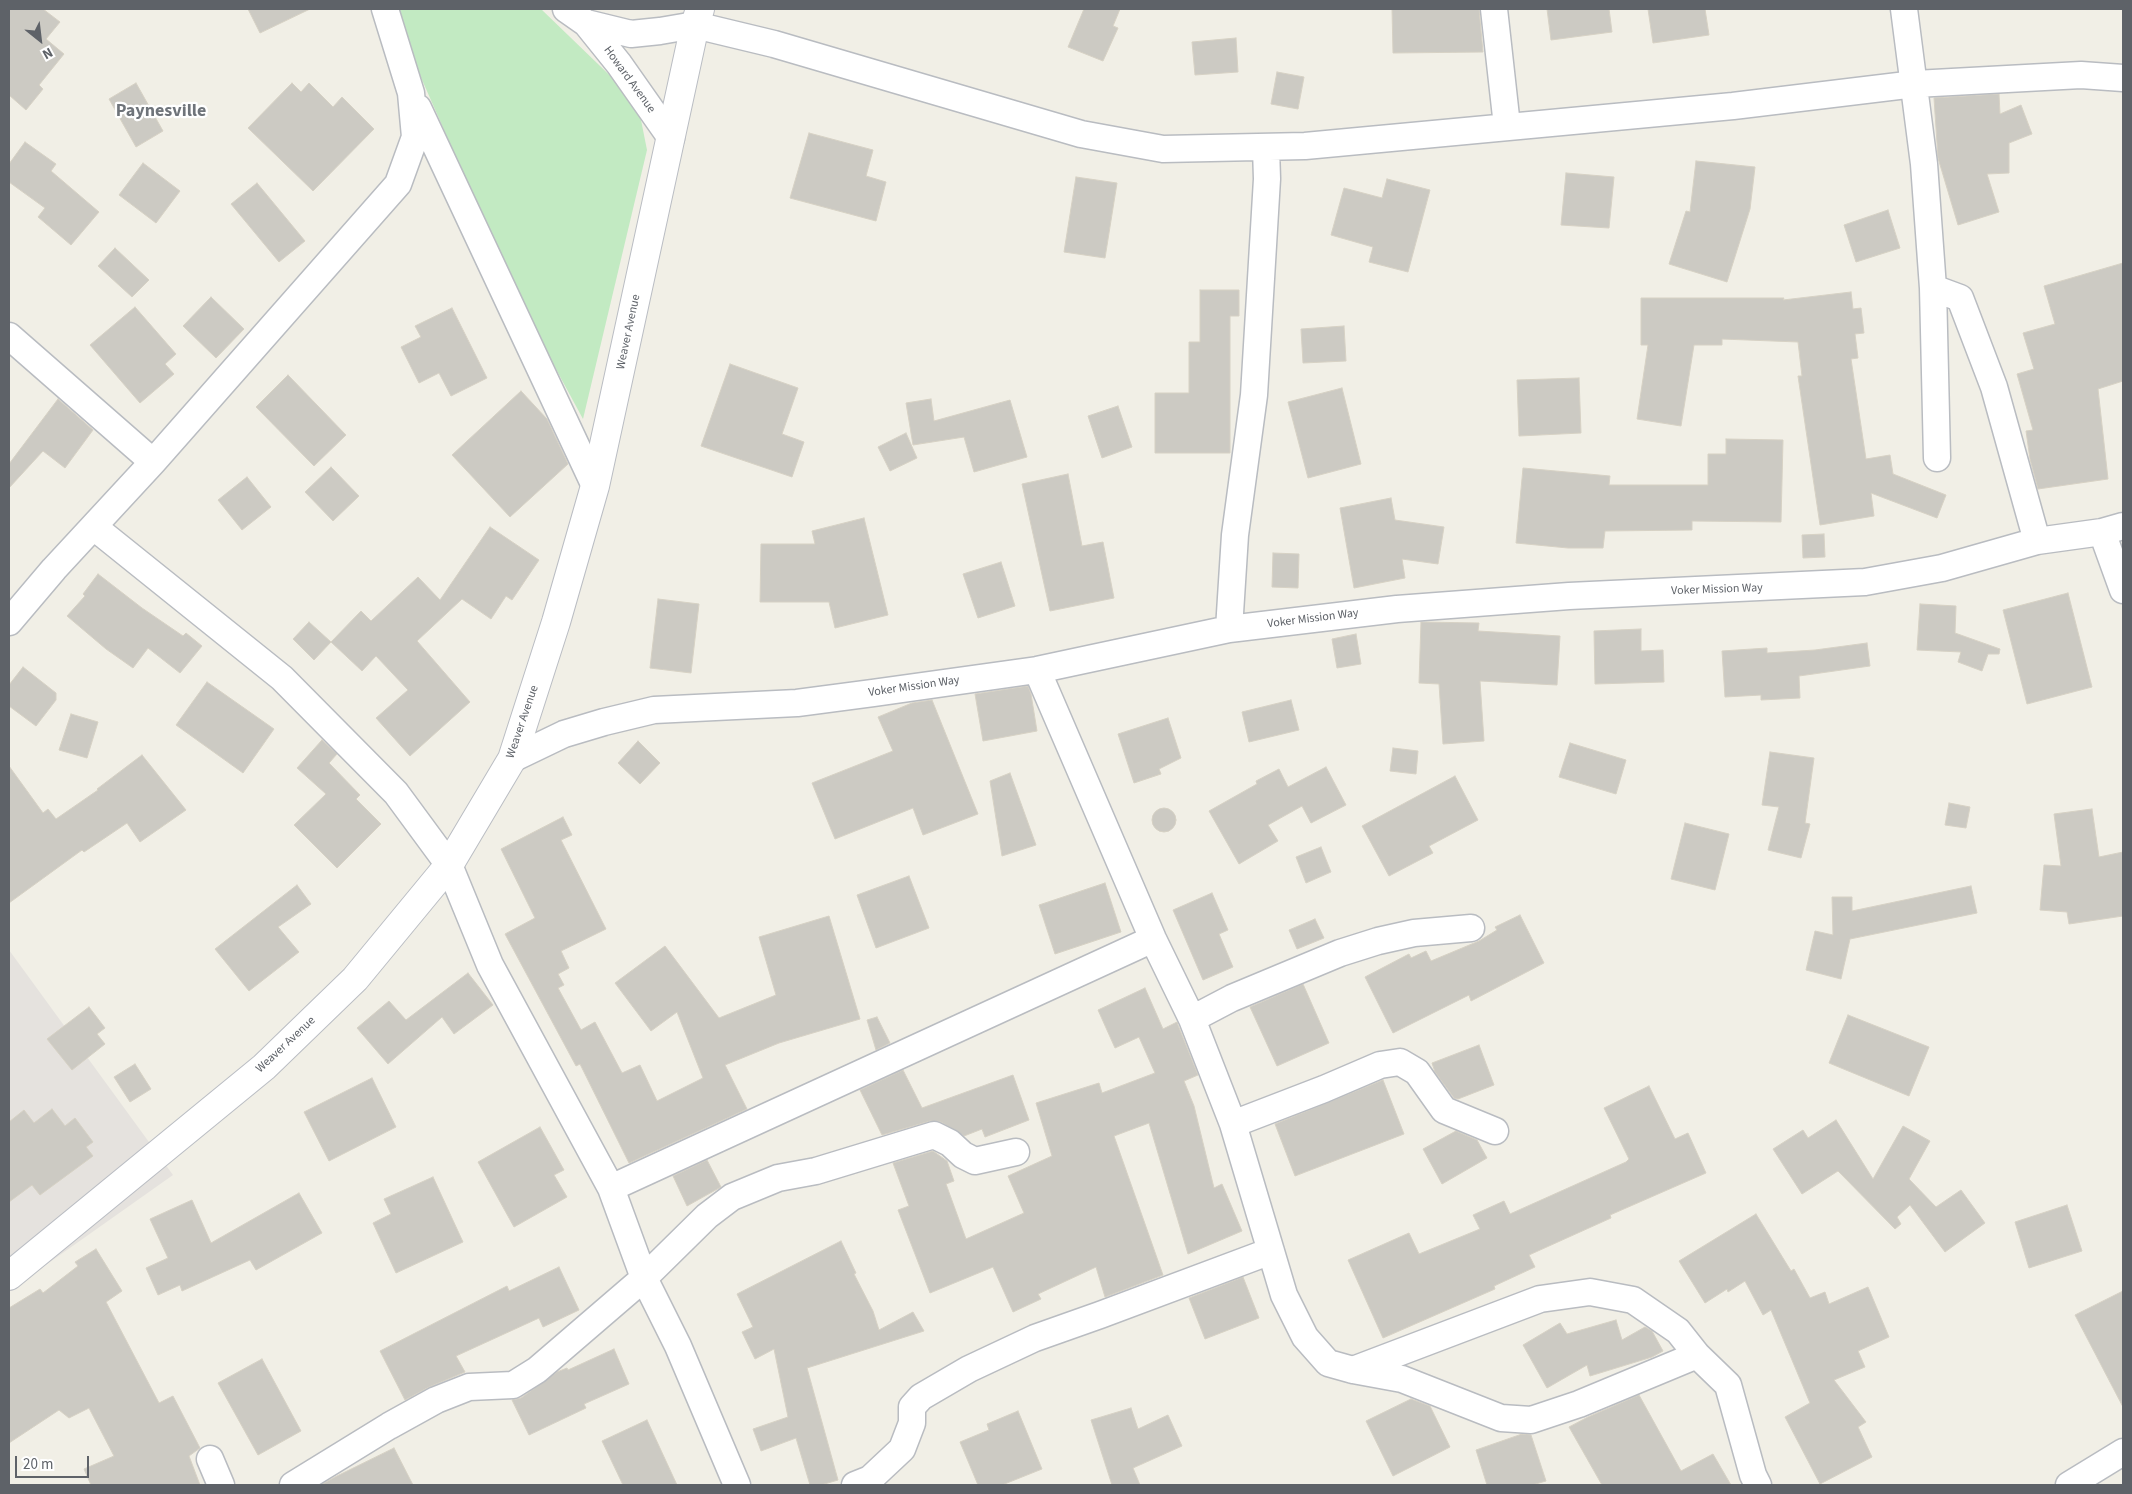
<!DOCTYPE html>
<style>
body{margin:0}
#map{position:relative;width:2132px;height:1494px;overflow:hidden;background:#f1efe6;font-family:"Source Sans 3",sans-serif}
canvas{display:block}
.frame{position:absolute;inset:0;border:10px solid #5e6268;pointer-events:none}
.north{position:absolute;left:15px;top:15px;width:50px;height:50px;-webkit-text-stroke:4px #fff;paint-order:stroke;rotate:151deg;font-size:14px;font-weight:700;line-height:20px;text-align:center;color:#5e6268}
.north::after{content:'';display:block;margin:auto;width:18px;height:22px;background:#5e6268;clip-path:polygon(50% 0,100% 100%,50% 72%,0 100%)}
.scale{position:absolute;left:15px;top:1456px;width:74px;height:22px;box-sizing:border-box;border:2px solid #5e6268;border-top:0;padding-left:6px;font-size:15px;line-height:18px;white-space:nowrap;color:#5e6268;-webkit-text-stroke:4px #fff;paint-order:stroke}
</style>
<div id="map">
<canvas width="2132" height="1494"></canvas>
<div class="frame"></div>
<div class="north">N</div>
<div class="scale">20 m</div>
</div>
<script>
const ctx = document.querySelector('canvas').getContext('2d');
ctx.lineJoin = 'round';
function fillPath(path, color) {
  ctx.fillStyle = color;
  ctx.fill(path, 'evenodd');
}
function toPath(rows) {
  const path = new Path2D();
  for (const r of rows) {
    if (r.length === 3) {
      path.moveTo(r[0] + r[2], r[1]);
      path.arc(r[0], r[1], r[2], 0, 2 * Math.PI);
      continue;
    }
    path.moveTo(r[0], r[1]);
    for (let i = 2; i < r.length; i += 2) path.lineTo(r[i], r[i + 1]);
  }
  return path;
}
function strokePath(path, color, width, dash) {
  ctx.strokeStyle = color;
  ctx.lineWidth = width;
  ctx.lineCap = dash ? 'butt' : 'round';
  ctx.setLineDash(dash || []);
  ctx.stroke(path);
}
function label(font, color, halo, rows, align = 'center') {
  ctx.font = font + ' "Source Sans 3",sans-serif';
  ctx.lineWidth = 4.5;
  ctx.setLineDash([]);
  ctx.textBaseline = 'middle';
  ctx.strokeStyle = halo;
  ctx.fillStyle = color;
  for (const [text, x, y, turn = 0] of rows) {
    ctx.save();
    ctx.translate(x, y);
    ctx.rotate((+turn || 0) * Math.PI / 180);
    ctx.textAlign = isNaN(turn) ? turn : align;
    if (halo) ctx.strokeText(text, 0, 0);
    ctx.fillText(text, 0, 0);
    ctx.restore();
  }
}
fillPath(toPath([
 [9,950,173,1175,9,1291]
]), '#e5e2de');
fillPath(toPath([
 [391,9,541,9,627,92,641,120,647,150,583,419,518,299]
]), '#c2eac2');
const building = toPath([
 [9,9,43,9,60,22,46,39,64,54,39,85,43,89,26,110,9,95,9,9],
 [248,9,310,9,260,33,248,9],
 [1084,9,1120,9,1113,26,1118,28,1103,61,1068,47,1084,9],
 [1392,9,1479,9,1483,52,1393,53,1392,9],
 [1547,9,1609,9,1612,32,1551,40,1547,9],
 [1648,9,1705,9,1709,35,1653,43,1648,9],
 [1236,38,1238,72,1195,75,1192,42,1236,38],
 [1277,72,1304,77,1298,109,1271,104,1277,72],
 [136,83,163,131,136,147,109,99,136,83],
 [292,83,301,92,309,83,333,107,342,97,374,129,313,191,248,128,292,83],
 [1999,94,2000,114,2021,105,2032,134,2009,143,2009,173,1987,174,1999,212,1958,225,1938,158,1934,98,1999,94],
 [809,133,873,150,866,176,886,182,876,221,790,198,809,133],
 [25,142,56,164,51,171,99,212,71,245,38,217,45,208,9,182,9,164,25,142],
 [1696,161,1755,167,1750,209,1727,282,1669,264,1686,211,1690,212,1696,161],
 [143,163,180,191,156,223,119,195,143,163],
 [1566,173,1614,177,1609,228,1561,225,1566,173],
 [1076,177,1117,183,1105,258,1064,252,1076,177],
 [1387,179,1430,190,1408,272,1369,262,1373,247,1331,235,1344,188,1382,198,1387,179],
 [257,183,305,241,279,262,231,204,257,183],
 [1888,210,1900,248,1856,262,1844,225,1888,210],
 [115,248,149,280,132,297,98,266,115,248],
 [2123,263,2123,381,2098,389,2108,479,2038,489,2030,459,2026,431,2033,430,2017,374,2034,369,2023,333,2055,324,2044,286,2123,263],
 [1200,290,1239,290,1239,316,1230,316,1230,453,1155,453,1155,393,1189,393,1189,342,1200,342,1200,290],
 [1851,292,1853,309,1861,308,1864,333,1855,334,1858,358,1851,359,1866,459,1890,455,1893,474,1946,495,1937,518,1871,493,1874,516,1820,525,1798,376,1802,376,1798,342,1722,339,1722,345,1694,345,1681,426,1637,419,1648,345,1641,345,1641,298,1784,298,1783,300,1851,292],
 [211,297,244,329,216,358,183,326,211,297],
 [135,307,176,354,165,364,174,374,140,403,90,345,135,307],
 [452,308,487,378,451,396,439,373,419,383,401,347,421,337,415,326,452,308],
 [1344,326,1346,361,1303,363,1301,329,1344,326],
 [730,364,798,388,782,434,804,442,792,477,701,446,730,364],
 [288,375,346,435,314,466,256,407,288,375],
 [1579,378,1581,433,1519,436,1517,380,1579,378],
 [1342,388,1361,464,1308,478,1288,402,1342,388],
 [521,391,547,419,568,464,510,517,452,455,521,391],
 [58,399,93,430,65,468,43,451,9,488,9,464,58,399],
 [931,399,934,421,1010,400,1027,457,974,472,964,437,913,445,906,403,931,399],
 [1118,406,1132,447,1102,458,1088,416,1118,406],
 [906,433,917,458,890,471,878,447,906,433],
 [1726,439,1783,440,1781,522,1692,521,1692,530,1605,531,1603,548,1568,548,1516,543,1523,468,1610,476,1609,485,1708,485,1708,454,1726,454,1726,439],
 [331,467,359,496,333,521,305,492,331,467],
 [1068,474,1082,546,1103,542,1114,598,1050,611,1022,484,1068,474],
 [247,477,271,507,242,530,218,500,247,477],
 [1391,498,1395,520,1444,527,1438,564,1402,559,1405,578,1354,588,1340,508,1391,498],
 [864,518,888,615,835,628,829,602,760,602,761,544,815,544,812,531,864,518],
 [490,527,539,560,512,600,506,596,491,619,462,599,417,641,470,702,410,756,376,718,408,690,376,656,362,671,331,642,361,611,371,621,418,577,440,600,490,527],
 [1824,534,1825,557,1803,558,1802,535,1824,534],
 [1273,553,1299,554,1298,588,1272,587,1273,553],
 [1001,562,1015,606,978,618,963,574,1001,562],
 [98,574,142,608,183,636,186,633,202,646,180,673,148,648,133,668,106,649,67,616,85,596,83,594,98,574],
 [2068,593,2092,687,2027,704,2003,610,2068,593],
 [658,599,699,604,691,673,650,668,658,599],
 [1920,604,1956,606,1955,633,2000,649,1999,654,1988,654,1982,671,1958,662,1961,652,1917,650,1920,604],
 [309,622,331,642,314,660,293,639,309,622],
 [1421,622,1479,623,1478,631,1560,636,1557,685,1480,681,1484,741,1443,744,1439,684,1419,683,1421,622],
 [1641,629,1641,651,1663,650,1664,682,1595,684,1594,631,1641,629],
 [1356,634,1361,664,1337,668,1332,639,1356,634],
 [1867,643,1870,666,1799,676,1800,698,1761,700,1761,695,1725,697,1722,651,1767,648,1767,653,1815,650,1867,643],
 [23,667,56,693,56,700,36,726,9,706,9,685,23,667],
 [207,682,274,729,243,773,176,725,207,682],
 [1028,686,1031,694,1037,731,983,741,975,694,1028,686],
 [932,700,978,814,923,835,913,808,835,839,812,783,893,751,878,717,912,703,932,700],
 [1291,700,1299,730,1249,742,1242,712,1291,700],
 [71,714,98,722,87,758,59,750,71,714],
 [1168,718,1181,758,1159,769,1161,774,1134,783,1118,734,1168,718],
 [322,740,337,754,329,763,360,795,356,799,381,824,337,868,294,825,326,794,297,768,322,740],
 [638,741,660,763,640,784,618,763,638,741],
 [1570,743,1626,760,1616,794,1559,777,1570,743],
 [1393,748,1418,751,1416,774,1390,771,1393,748],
 [1770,752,1814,758,1805,823,1810,824,1801,858,1768,850,1779,807,1762,805,1770,752],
 [142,755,186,810,140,842,127,823,84,852,82,850,9,903,9,766,43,813,48,809,56,819,98,790,97,789,142,755],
 [1326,767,1346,805,1311,823,1302,806,1268,825,1278,841,1239,864,1209,811,1257,784,1256,781,1279,769,1288,787,1326,767],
 [1010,773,1036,845,1002,856,990,781,1010,773],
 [1455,776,1478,820,1429,846,1433,853,1389,876,1362,826,1455,776],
 [1949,803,1970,807,1966,828,1945,825,1949,803],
 [1164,820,12],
 [2092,809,2099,857,2123,852,2123,916,2069,924,2067,912,2040,910,2044,865,2061,866,2054,814,2092,809],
 [563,817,572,835,561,840,606,929,561,951,569,968,558,974,564,985,558,988,581,1030,595,1022,622,1073,640,1065,657,1101,703,1078,677,1012,651,1031,615,983,665,946,719,1018,776,995,759,937,829,916,860,1019,779,1043,725,1065,747,1109,629,1163,580,1064,576,1066,505,934,535,918,501,849,563,817],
 [1685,823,1729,834,1715,890,1671,879,1685,823],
 [1321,847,1331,872,1306,883,1296,857,1321,847],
 [909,876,929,928,876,948,857,895,909,876],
 [1105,883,1121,932,1055,954,1039,905,1105,883],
 [297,885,311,904,278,927,299,952,249,991,215,949,297,885],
 [1971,886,1977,913,1850,939,1841,979,1806,970,1815,931,1833,935,1832,897,1852,897,1852,911,1971,886],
 [1212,893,1228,930,1219,934,1233,967,1203,980,1173,910,1212,893],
 [1520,915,1544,963,1471,1001,1469,995,1393,1033,1365,977,1409,954,1411,958,1426,951,1431,961,1479,941,1497,930,1495,927,1520,915],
 [1315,919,1324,938,1297,949,1289,930,1315,919],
 [468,973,493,1005,454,1034,442,1017,388,1064,357,1028,389,1001,406,1020,468,973],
 [1303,984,1329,1043,1277,1066,1250,1007,1303,984],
 [1145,988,1163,1029,1177,1022,1178,1025,1198,1075,1184,1081,1194,1106,1214,1188,1222,1184,1242,1231,1188,1254,1149,1123,1114,1136,1163,1275,1105,1297,1096,1267,1038,1294,1041,1299,1013,1312,993,1267,930,1293,898,1210,909,1206,893,1163,933,1151,947,1161,954,1181,946,1184,966,1239,1024,1213,1008,1176,1052,1156,1036,1103,1099,1083,1102,1093,1155,1073,1139,1037,1115,1048,1098,1010,1145,988],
 [89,1007,105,1028,97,1034,105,1044,72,1070,47,1039,89,1007],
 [1848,1015,1929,1047,1909,1096,1829,1063,1848,1015],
 [877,1017,890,1043,876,1050,867,1020,877,1017],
 [1479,1045,1494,1085,1458,1099,1454,1098,1435,1072,1432,1063,1479,1045],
 [135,1064,151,1089,130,1102,114,1077,135,1064],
 [903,1070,922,1108,1013,1075,1029,1120,985,1137,982,1129,964,1136,941,1122,930,1121,882,1135,860,1090,903,1070],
 [372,1078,396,1127,329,1161,304,1112,372,1078],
 [1383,1080,1404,1134,1295,1176,1275,1124,1383,1080],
 [1649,1086,1675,1139,1688,1133,1706,1173,1610,1215,1611,1218,1529,1255,1535,1267,1494,1286,1495,1289,1383,1338,1348,1260,1409,1233,1419,1254,1480,1229,1473,1215,1504,1201,1510,1214,1626,1162,1629,1159,1604,1108,1649,1086],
 [52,1109,65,1126,75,1118,93,1142,86,1147,93,1156,40,1195,32,1185,9,1202,9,1122,24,1110,34,1123,52,1109],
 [1836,1120,1873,1179,1903,1126,1930,1141,1909,1179,1936,1207,1961,1190,1985,1223,1945,1252,1910,1205,1897,1217,1901,1224,1895,1229,1838,1171,1802,1194,1773,1149,1803,1130,1808,1138,1836,1120],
 [540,1127,564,1170,554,1175,567,1197,514,1227,478,1162,540,1127],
 [1456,1131,1477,1140,1487,1158,1442,1184,1423,1149,1456,1131],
 [707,1160,721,1187,687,1206,673,1176,707,1160],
 [433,1177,463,1242,396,1273,373,1223,391,1214,384,1199,433,1177],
 [299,1193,322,1233,256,1270,250,1260,182,1291,180,1285,158,1295,146,1268,168,1258,150,1219,192,1200,211,1243,299,1193],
 [2067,1205,2082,1251,2029,1268,2015,1222,2067,1205],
 [1756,1214,1791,1271,1794,1269,1810,1298,1825,1292,1829,1304,1868,1287,1889,1337,1858,1351,1865,1367,1834,1380,1866,1422,1858,1427,1872,1457,1820,1484,1785,1417,1810,1403,1771,1310,1763,1315,1745,1281,1728,1292,1727,1289,1705,1303,1679,1261,1756,1214],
 [841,1241,856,1273,854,1274,873,1311,879,1330,913,1312,924,1331,807,1368,838,1480,821,1485,810,1485,796,1438,761,1451,753,1429,788,1417,774,1349,755,1359,742,1332,753,1327,737,1294,841,1241],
 [96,1249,122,1291,106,1302,159,1403,173,1396,200,1448,189,1456,200,1485,91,1485,84,1469,114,1456,89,1408,69,1418,59,1410,9,1443,9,1308,40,1289,43,1293,78,1266,75,1262,96,1249],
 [559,1267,579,1310,543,1327,539,1318,456,1356,465,1372,429,1387,405,1400,380,1351,507,1286,509,1291,559,1267],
 [1243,1277,1259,1318,1205,1339,1189,1298,1243,1277],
 [2123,1291,2123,1407,2075,1315,2123,1291],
 [1616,1320,1622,1340,1645,1327,1652,1331,1663,1351,1652,1357,1590,1376,1587,1365,1547,1388,1523,1345,1560,1323,1567,1334,1616,1320],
 [614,1349,629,1384,584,1404,586,1408,529,1435,512,1400,521,1398,557,1372,567,1368,568,1370,614,1349],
 [262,1359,301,1431,258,1455,218,1383,262,1359],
 [1639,1395,1681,1471,1713,1454,1731,1485,1602,1485,1569,1427,1588,1417,1639,1395],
 [1411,1399,1430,1406,1450,1447,1393,1476,1366,1421,1411,1399],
 [1131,1408,1138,1429,1168,1415,1182,1446,1133,1468,1140,1485,1112,1485,1091,1420,1131,1408],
 [1018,1411,1042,1469,1002,1485,978,1485,960,1442,989,1430,987,1424,1018,1411],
 [647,1420,677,1485,623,1485,602,1441,647,1420],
 [1522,1434,1531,1435,1546,1481,1532,1485,1487,1485,1476,1450,1522,1434],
 [394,1448,413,1485,321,1485,335,1477,394,1448]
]);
fillPath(building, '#cccac3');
strokePath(building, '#d6d1c4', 1);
const street = toPath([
 [566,9,586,23,619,64,671,138],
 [1494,9,1507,126],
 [1904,9,1924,164,1933,288,1937,458],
 [586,23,631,34,660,31,695,25,774,44,1081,134,1163,149,1305,146,1733,106,1915,84,2081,75,2123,78],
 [418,108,595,486],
 [1933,288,1960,298,1994,387,2037,541],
 [9,336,153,462],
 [94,527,282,678,396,793,449,865,490,965,611,1188,644,1278,678,1346,737,1485],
 [2102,532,2123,590],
 [9,622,54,569,153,462,398,184,415,137,411,93,385,9],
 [1229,629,1235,535,1254,395,1267,179,1266,148],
 [1037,670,1153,939,1192,1019,1233,1124,1284,1295,1305,1337,1328,1363,1353,1370,1540,1299,1590,1292,1633,1300,1678,1331,1697,1355,1728,1385,1753,1475,1758,1485],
 [512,759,564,734,604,722,654,710,797,703,873,693,1037,670,1229,629,1397,609,1569,596,1865,582,1942,568,2037,541,2102,532,2123,526],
 [1192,1019,1232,998,1340,953,1378,941,1414,933,1471,928],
 [1233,1124,1324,1089,1380,1065,1400,1062,1417,1072,1444,1110,1495,1131],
 [611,1188,1153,939],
 [1353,1370,1402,1379,1501,1418,1531,1420,1579,1404,1697,1355],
 [210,1459,221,1485],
 [293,1485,389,1426,436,1400,469,1387,513,1385,537,1370,644,1278,707,1216,732,1197,778,1178,816,1171,934,1135,950,1143,963,1155,975,1161,1016,1152],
 [855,1485,870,1479,902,1449,912,1423,912,1407,921,1397,969,1369,1035,1338,1100,1315,1271,1251],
 [2069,1485,2123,1452]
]);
const secondary = toPath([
 [9,1276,264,1067,355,979,449,865,512,759,556,622,595,486,695,25,700,9]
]);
strokePath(street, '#b9bcc1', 29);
strokePath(secondary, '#babdc3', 30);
strokePath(street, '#fff', 26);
strokePath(secondary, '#fff', 28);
label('12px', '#5e6268', '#fff', [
 ["Howard Avenue",629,80,54],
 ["Weaver Avenue",629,332,-78],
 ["Voker Mission Way",1717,590,-2],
 ["Voker Mission Way",1313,619,-7],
 ["Voker Mission Way",914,687,-8],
 ["Weaver Avenue",523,722,-71],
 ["Weaver Avenue",286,1045,-43]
]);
label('bold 18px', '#6f747a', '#fff', [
 ["Paynesville",161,112]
]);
</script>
